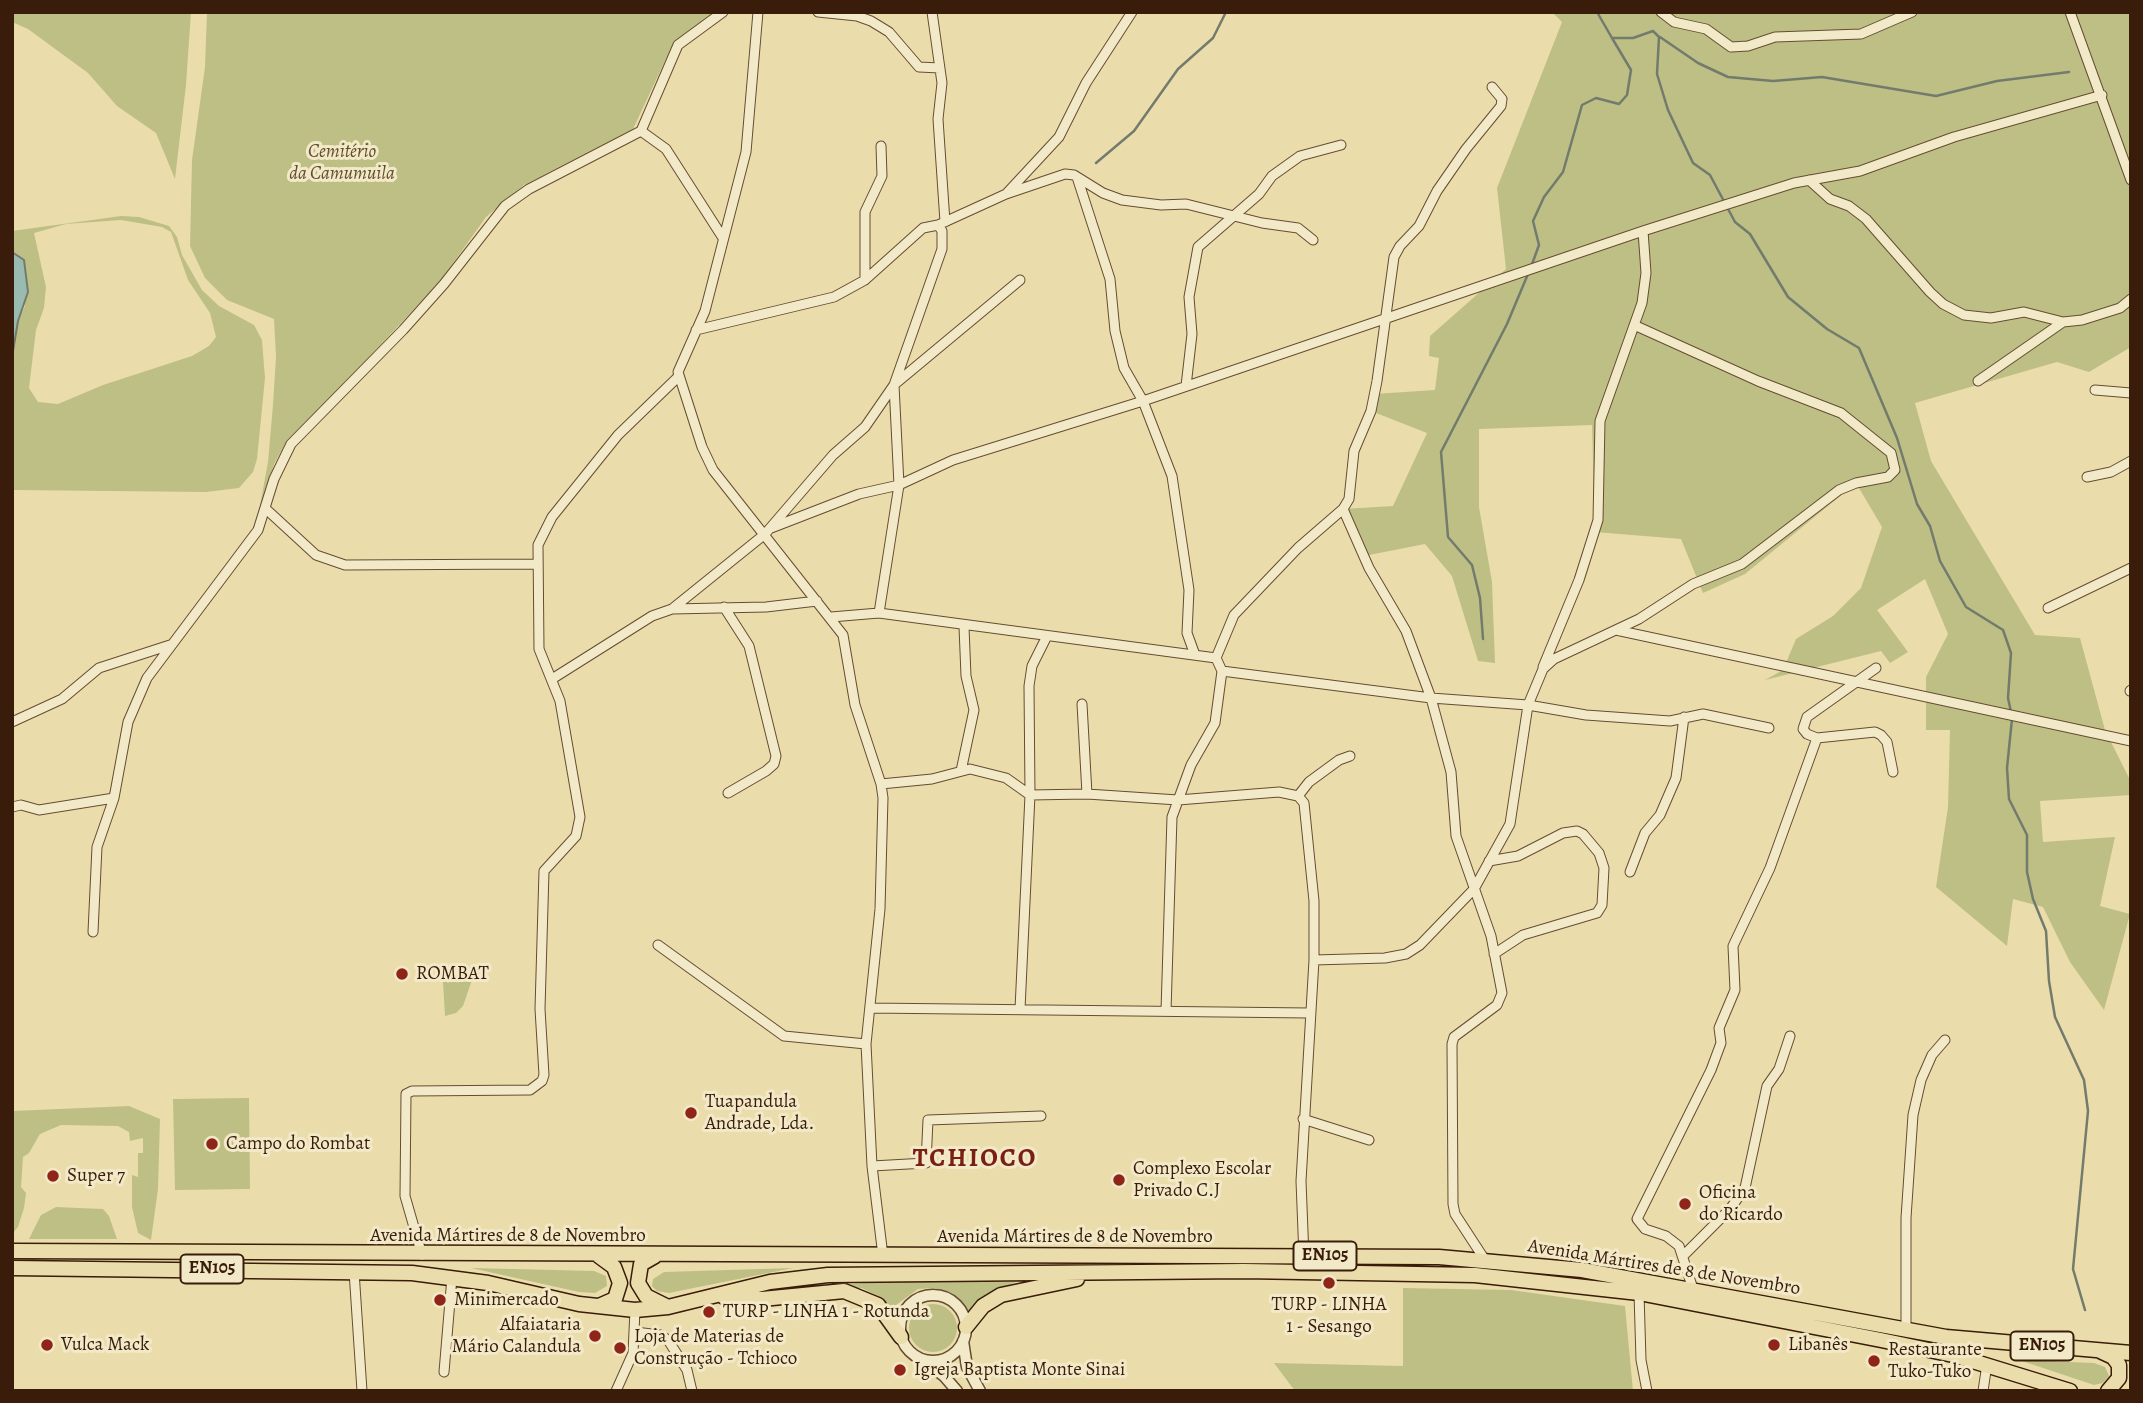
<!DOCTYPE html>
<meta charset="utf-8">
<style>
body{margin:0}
#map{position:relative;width:2143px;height:1403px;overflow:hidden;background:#ebddab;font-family:Alegreya,serif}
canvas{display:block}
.frame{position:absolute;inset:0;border:14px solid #391c09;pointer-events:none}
</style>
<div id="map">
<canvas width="2143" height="1403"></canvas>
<div class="frame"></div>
</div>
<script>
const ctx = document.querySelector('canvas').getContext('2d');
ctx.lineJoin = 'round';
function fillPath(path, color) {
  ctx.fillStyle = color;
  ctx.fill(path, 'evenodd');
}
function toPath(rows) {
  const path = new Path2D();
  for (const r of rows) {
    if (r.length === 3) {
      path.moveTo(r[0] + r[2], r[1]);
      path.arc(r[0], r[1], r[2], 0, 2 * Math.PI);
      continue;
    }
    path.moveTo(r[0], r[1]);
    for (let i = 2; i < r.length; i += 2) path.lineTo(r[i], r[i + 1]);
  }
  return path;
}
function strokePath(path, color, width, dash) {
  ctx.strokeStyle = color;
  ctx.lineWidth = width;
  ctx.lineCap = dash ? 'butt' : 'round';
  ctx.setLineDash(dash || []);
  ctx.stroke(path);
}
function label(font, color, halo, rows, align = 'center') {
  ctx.font = font + ' Alegreya,serif';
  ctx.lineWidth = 6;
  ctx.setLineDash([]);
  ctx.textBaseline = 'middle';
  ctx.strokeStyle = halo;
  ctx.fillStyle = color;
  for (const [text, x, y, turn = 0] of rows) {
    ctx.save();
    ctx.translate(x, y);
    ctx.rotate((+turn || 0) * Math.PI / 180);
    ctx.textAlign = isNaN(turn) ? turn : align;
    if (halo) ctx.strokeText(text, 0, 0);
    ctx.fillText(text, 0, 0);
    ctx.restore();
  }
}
fillPath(toPath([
 [12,12,191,12,186,85,175,179,156,133,117,106,88,73,28,29,12,22],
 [207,12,714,12,672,46,633,129,524,185,486,217,441,280,333,396,286,442,274,464,259,511,268,462,273,405,276,357,274,319,227,300,205,278,190,246,192,160,205,67],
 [1552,12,2131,12,2131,347,2089,372,2057,362,1915,403,1931,461,2035,635,2080,638,2105,730,2131,782,2131,795,2040,801,2043,842,2115,837,2100,906,2130,914,2104,1010,2070,962,2043,907,2013,899,2007,946,1936,887,1948,807,1950,730,1926,730,1926,677,1948,634,1925,579,1877,610,1908,652,1890,663,1881,651,1765,680,1783,670,1796,639,1833,616,1861,588,1882,527,1856,483,1745,574,1703,593,1681,539,1595,532,1592,425,1479,429,1479,507,1492,582,1495,663,1478,661,1452,576,1425,544,1364,556,1343,509,1393,506,1427,433,1371,411,1374,394,1435,390,1439,358,1429,356,1430,336,1506,269,1497,188,1562,22],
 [121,216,139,217,169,226,177,237,182,255,202,290,219,306,254,325,262,340,265,378,257,459,253,472,239,488,206,492,12,490,12,357,18,321,25,306,15,253,12,252,12,231],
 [121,220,162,227,171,232,188,280,210,313,216,337,209,346,192,356,103,385,58,404,38,402,29,388,36,330,44,308,46,287,34,233,66,224],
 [468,969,472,980,463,1006,456,1013,445,1016,443,982],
 [249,1098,250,1189,175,1190,173,1099],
 [129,1106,160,1119,158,1189,151,1240,138,1233,132,1207,132,1175,138,1177,138,1153,143,1153,143,1138,130,1141,129,1132,118,1126,61,1125,40,1134,29,1153,23,1157,21,1187,26,1193,24,1208,18,1227,12,1234,12,1111],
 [56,1207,103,1209,109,1216,117,1239,29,1239,41,1215],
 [471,1268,594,1271,606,1276,607,1286,595,1293,579,1292],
 [793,1268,669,1293,657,1291,652,1286,653,1279,664,1272],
 [875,1282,1016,1282,986,1294,969,1311,954,1295,935,1288,918,1289,892,1308,882,1298,862,1288,789,1290],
 [1403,1288,1511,1290,1625,1306,1633,1391,1295,1391,1274,1363,1403,1366],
 [933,1328,24],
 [2019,1360,2094,1363,2105,1367,2109,1376,2103,1383,2094,1385]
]), '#bdbf85');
const water = toPath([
 [12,252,24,260,28,292,18,321,12,357,12,252]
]);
fillPath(water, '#99bbb0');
strokePath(water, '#737b6d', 2);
strokePath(toPath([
 [1597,12,1612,38,1633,38,1653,31,1659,37,1657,74,1668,110,1693,163,1710,175,1735,222,1750,234,1788,297,1827,329,1859,348,1897,438,1917,504,1930,526,1940,561,1966,607,2003,630,2011,653,2008,698,2011,712],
 [1660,37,1698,63,1728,77,1773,81,1822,77,1936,96,1997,81,2069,72],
 [1096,163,1134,131,1178,69,1213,38,1226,12],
 [1531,267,1539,245,1533,221,1544,197,1563,172,1582,105,1596,98,1619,104,1627,95,1631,70,1612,38],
 [1483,639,1480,598,1472,565,1448,537,1441,452,1507,324,1528,274],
 [2012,719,2007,768,2009,799,2027,835,2027,872,2033,899,2046,931,2049,981,2055,1017,2084,1080,2088,1111,2073,1269,2085,1310]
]), '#737b6d', 2.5);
const minor = toPath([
 [758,12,746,152,705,311,678,372,702,447,713,470,843,635,855,705,881,784,883,798,880,909,866,1044,872,1166,883,1256],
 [818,12,857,16,871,21,889,32,919,67,940,68],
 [932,12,942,83,938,119,945,222],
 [1661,12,1674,22,1706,29,1731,47,1748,46,1775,37,1861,34,1912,12],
 [2070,12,2131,180],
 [641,131,666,149,723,238],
 [1077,177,1110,279,1115,331,1124,368,1143,401,1172,476,1189,590,1187,633,1195,655],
 [1809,180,1830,199,1849,206,1866,219,1930,292,1943,304,1964,315,1991,318,2024,312,2063,322,2082,320,2120,308,2131,299],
 [1007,193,1059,137,1086,83,1132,12],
 [865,280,865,212,882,176,881,146],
 [696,330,834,297,865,280,923,228,938,225,1006,194,1065,174,1074,175,1103,193,1122,200,1161,205,1186,204,1262,223,1298,228,1313,240],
 [1978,381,2063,322],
 [895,384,1020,280],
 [1186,386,1192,334,1189,297,1198,247,1259,194,1272,176,1300,156,1341,145],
 [2095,390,2131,393],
 [2087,477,2111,472,2131,461],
 [266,509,316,555,345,565,536,564],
 [1343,509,1369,568,1406,631,1431,698,1451,772,1456,836,1491,936,1502,993,1497,1005,1454,1037,1452,1044,1453,1204,1455,1214,1485,1260],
 [771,528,859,494,899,485,953,460,1143,401,1643,231,1794,183,1860,171,1954,137,2102,95],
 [724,607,749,646,776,756,774,764,766,771,728,793],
 [2048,608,2131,568],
 [672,609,765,534,833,455,865,427,894,385,942,249,942,231,938,225],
 [879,613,899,485,894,385],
 [831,617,879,613,1216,658],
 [1616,630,2131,741],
 [1543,667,1579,580,1598,520,1600,421,1642,303,1646,273,1643,231],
 [1876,668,1807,717,1803,729,1807,734,1817,738,1875,732,1881,735,1887,742,1893,772],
 [1222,671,1431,698,1528,705,1586,715,1670,721,1703,714,1769,728],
 [552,679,652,616,672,609,766,607,817,601],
 [2130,691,2131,690],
 [1082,704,1087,794],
 [12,722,62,699,99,668,170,645],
 [961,771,974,710,966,676,964,627],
 [881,784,932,779,970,769,1006,778,1030,795,1087,794,1178,800,1279,792,1298,796,1304,803,1314,901,1314,960,1301,1181,1304,1257],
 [1298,796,1309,782,1339,760,1350,756],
 [12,807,21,805,39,810,114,798],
 [1489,861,1518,856,1563,833,1577,831,1583,834,1599,853,1604,868,1602,905,1597,913,1523,935,1494,954],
 [1630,872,1645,833,1660,815,1676,778,1684,717],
 [93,932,97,847,114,798,128,722,147,678,258,530,274,479,291,444,403,330,444,284,505,206,529,189,641,131,678,45,723,12],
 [658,945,784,1036,866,1044],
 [1314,960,1385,958,1406,954,1420,945,1474,889,1510,824,1528,705,1543,669,1554,659,1639,619,1693,584,1742,564,1839,490,1856,483,1888,477,1895,470,1891,453,1841,413,1758,381,1634,325],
 [870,1008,1309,1013],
 [1020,1009,1030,795,1029,686,1032,666,1047,636],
 [1166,1011,1172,817,1191,765,1215,723,1222,671,1216,658,1234,615,1298,548,1343,509,1349,499,1354,451,1371,411,1377,381,1394,257,1400,246,1419,226,1437,191,1466,149,1501,106,1502,99,1492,87],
 [1303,1119,1369,1140],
 [872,1166,926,1163,928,1120,1041,1116],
 [422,1255,405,1196,406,1094,412,1091,530,1090,542,1081,544,1075,540,1009,544,871,576,836,580,817,560,701,539,649,538,545,552,517,618,435,678,377],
 [1683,1256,1730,1209,1745,1188,1767,1086,1779,1069,1790,1036],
 [354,1271,362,1391],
 [1693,1289,1679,1246,1666,1236,1645,1229,1637,1219,1711,1070,1721,1043,1719,1028,1735,990,1733,946,1770,868,1817,738],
 [1639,1293,1641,1360,1647,1391],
 [1906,1329,1906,1218,1913,1115,1921,1080,1932,1055,1945,1040],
 [635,1332,660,1335,668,1340,687,1370,692,1391],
 [444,1372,452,1277],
 [616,1391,633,1353,635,1310],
 [1983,1391,1987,1364]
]);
const tertiary = toPath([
 [933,1328,33],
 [963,1341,967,1367,980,1391],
 [924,1361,944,1376,957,1391]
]);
const primary = toPath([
 [12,1251,1439,1257,1582,1270,1946,1337,2131,1353],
 [655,1256,641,1264,638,1283,646,1296,666,1306],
 [12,1268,412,1273,488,1283,579,1304,635,1310,668,1307,770,1282,828,1275,1244,1271,1475,1275,1639,1293,1881,1340,1953,1355,2070,1391],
 [724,1297,762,1299,844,1291,878,1305,901,1337],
 [599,1306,615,1299,620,1283,614,1267,599,1256],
 [966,1327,983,1306,1001,1295,1077,1279],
 [2100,1351,2113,1357,2119,1365,2119,1378,2108,1391]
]);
strokePath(minor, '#664c32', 11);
strokePath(tertiary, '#664c32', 13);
strokePath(primary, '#391c09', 17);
strokePath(minor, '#f2e9c8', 9);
strokePath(tertiary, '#f2e9c8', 10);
strokePath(primary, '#ebddab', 14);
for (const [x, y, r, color] of [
 [402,974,7,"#8f2418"],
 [691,1113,7,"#8f2418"],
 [212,1144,7,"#8f2418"],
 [53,1176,7,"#8f2418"],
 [1119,1180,7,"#8f2418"],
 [1685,1204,7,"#8f2418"],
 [1329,1283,7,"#8f2418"],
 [440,1300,7,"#8f2418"],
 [709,1312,7,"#8f2418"],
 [595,1336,7,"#8f2418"],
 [47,1345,7,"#8f2418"],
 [1774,1345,7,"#8f2418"],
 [620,1348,7,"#8f2418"],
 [1874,1361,7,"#8f2418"],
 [900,1370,7,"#8f2418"]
]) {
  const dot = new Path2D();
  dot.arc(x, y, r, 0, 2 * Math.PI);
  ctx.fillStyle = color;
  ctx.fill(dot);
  strokePath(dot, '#f2e9c8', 2.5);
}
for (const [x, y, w] of [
 [1325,1256,63],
 [212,1269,63],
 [2042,1346,63]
]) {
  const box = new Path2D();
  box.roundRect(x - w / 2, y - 14.5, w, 29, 5);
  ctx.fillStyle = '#f2e9c8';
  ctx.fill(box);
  strokePath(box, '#391c09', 2);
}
label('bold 18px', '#391c09', null, [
 ["EN105",1325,1256],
 ["EN105",212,1269],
 ["EN105",2042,1346]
]);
label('italic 19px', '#614d2e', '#f2e9c8', [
 ["Cemitério",342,152],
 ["da Camumuila",342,174]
]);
label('19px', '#391c09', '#f2e9c8', [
 ["ROMBAT",416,974],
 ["Tuapandula",705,1102],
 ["Andrade, Lda.",705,1124],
 ["Campo do Rombat",226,1144],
 ["Complexo Escolar",1133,1169],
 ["Privado C.J",1133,1191],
 ["Super 7",67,1176],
 ["Oficina",1699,1193],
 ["do Ricardo",1699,1215],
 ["Minimercado",454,1300],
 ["TURP - LINHA",1329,1305,"center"],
 ["1 - Sesango",1329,1327,"center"],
 ["TURP - LINHA 1 - Rotunda",723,1312],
 ["Alfaiataria",581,1325,"right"],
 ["Mário Calandula",581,1347,"right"],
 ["Loja de Materias de",634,1337],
 ["Construção - Tchioco",634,1359],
 ["Vulca Mack",61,1345],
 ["Libanês",1788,1345],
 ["Restaurante",1888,1350],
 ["Tuko-Tuko",1888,1372],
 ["Igreja Baptista Monte Sinai",914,1370]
], 'left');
label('19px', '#391c09', '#f2e9c8', [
 ["Avenida Mártires de 8 de Novembro",508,1236],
 ["Avenida Mártires de 8 de Novembro",1075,1237],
 ["Avenida Mártires de 8 de Novembro",1664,1268,9]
]);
ctx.letterSpacing = '2px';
label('bold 26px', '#7a1f14', '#f2e9c8', [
 ["TCHIOCO",975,1160]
]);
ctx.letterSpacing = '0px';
</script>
